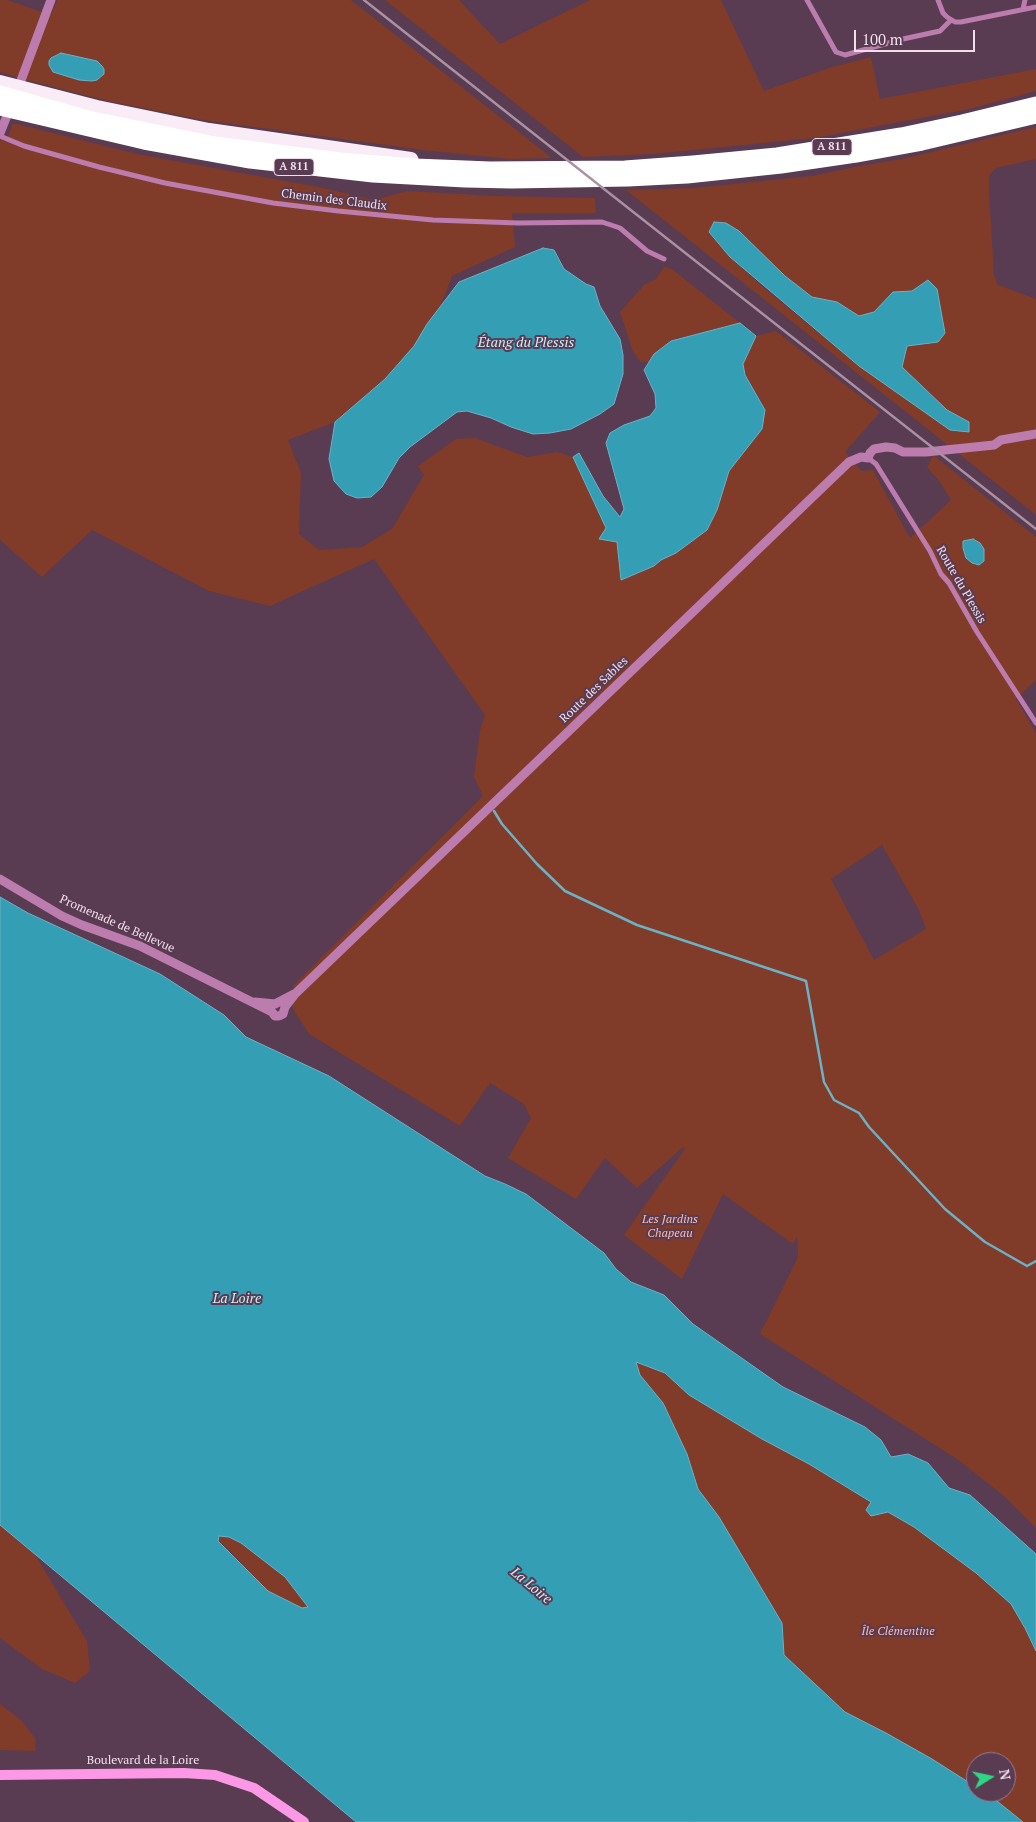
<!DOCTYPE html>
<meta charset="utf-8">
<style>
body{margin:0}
#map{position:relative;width:1036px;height:1822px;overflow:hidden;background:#593b52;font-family:"PT Serif",serif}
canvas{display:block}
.north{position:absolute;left:966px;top:1752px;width:50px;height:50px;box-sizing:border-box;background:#593b52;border:1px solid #967c90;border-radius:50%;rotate:80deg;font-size:14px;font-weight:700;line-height:20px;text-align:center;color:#f1deec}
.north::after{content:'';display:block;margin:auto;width:18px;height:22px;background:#2dd883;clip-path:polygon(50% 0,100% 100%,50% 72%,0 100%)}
.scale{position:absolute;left:854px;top:30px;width:121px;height:22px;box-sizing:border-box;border:2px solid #f1deec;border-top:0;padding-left:6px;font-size:15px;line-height:18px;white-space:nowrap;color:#f1deec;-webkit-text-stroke:4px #593b52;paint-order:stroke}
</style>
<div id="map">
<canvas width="1036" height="1822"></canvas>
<div class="north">N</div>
<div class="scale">100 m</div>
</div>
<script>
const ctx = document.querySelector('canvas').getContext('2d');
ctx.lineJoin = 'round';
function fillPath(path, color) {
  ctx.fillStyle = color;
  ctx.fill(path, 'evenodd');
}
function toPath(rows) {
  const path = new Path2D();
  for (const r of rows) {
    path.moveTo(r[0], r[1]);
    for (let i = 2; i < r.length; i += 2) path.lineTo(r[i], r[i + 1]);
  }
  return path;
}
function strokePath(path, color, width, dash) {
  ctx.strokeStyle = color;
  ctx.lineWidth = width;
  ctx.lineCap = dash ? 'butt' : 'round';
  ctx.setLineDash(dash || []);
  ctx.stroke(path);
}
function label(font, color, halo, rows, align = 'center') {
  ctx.font = font + ' "PT Serif",serif';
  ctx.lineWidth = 4;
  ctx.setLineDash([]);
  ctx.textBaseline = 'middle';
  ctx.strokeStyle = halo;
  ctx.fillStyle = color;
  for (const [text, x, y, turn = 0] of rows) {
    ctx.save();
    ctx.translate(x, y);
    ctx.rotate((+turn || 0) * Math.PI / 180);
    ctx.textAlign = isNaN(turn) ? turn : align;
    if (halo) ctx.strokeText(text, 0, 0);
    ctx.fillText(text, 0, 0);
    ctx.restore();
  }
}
fillPath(toPath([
 [0,0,7,0,51,15,57,0,351,0,552,158,510,159,423,150,203,120,104,100,27,80,0,72],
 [385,0,459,0,500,44,590,0,721,0,764,91,832,67,871,57,880,99,1036,69,1036,91,969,109,815,138,653,154,583,157],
 [13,123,137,154,318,187,375,200,407,191,496,196,595,198,596,213,512,213,515,247,452,276,441,305,427,324,414,346,385,379,335,422,288,440,301,473,299,534,319,550,362,547,392,529,424,475,418,466,456,439,475,438,527,457,557,452,573,457,606,529,617,542,621,580,654,566,661,560,677,553,707,530,717,510,729,471,762,429,763,404,745,375,743,364,756,336,776,331,880,412,845,452,862,471,873,470,910,538,951,500,940,482,927,467,933,455,1036,537,1036,680,1016,699,1036,733,1036,1528,1004,1496,957,1459,760,1334,798,1257,797,1237,793,1244,723,1194,682,1279,624,1235,685,1149,683,1147,637,1188,605,1158,576,1199,508,1158,531,1118,524,1104,490,1083,460,1126,309,1034,293,1009,293,986,483,796,474,777,480,730,485,715,374,559,270,606,209,591,92,530,42,577,0,540,0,139,6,142],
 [882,845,919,910,926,929,874,960,831,879],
 [1036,127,1036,159,996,168,989,176,989,189,994,275,998,285,1036,299,1036,515,626,190,694,188,812,176,859,166,902,159],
 [739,231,785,276,812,297,837,302,859,316,874,312,893,292,937,289,939,301,938,342,907,346,902,368,947,410,969,422,859,366,763,287,730,257,709,233],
 [664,267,672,269,740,323,671,340,654,354,649,362,641,362,633,352,620,312,644,285,656,279],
 [635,1361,665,1373,689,1395,762,1439,809,1464,871,1503,866,1510,888,1512,914,1527,976,1573,1011,1604,1025,1628,1036,1651,1036,1822,1023,1822,984,1792,1006,1792,1006,1762,976,1762,976,1787,886,1733,845,1712,784,1655,782,1623,719,1517,698,1489,687,1454,663,1403,640,1375],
 [0,1525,34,1553,87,1641,90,1671,75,1683,42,1669,0,1638],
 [219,1536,229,1537,241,1543,285,1577,308,1607,302,1608,268,1591,230,1551,218,1540],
 [0,1704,22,1721,35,1738,36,1751,0,1750]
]), '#813b29');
const water = toPath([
 [61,53,97,61,102,66,104,69,104,74,97,80,92,81,79,80,53,72,49,65,49,61,51,58,61,53],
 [714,222,726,223,739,231,785,276,812,297,837,302,859,316,874,312,893,292,912,291,928,280,937,289,945,333,938,342,907,346,902,367,947,410,969,422,969,432,950,430,859,366,730,257,709,232,714,222],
 [543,248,554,250,564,269,586,284,594,287,600,306,620,339,623,355,623,374,614,404,600,414,571,429,550,433,533,434,511,427,491,418,467,411,457,412,410,447,399,458,382,487,371,497,357,498,346,494,334,481,329,459,335,422,385,379,414,346,427,324,459,282,543,248],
 [740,323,756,336,743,364,745,375,765,410,762,429,729,471,717,510,707,530,676,553,661,560,654,566,621,580,617,542,599,539,606,528,573,457,579,453,603,496,620,517,624,509,606,443,610,433,624,425,650,416,656,408,655,394,644,370,654,354,671,341,740,323],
 [973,539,980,543,984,549,984,561,979,565,972,563,966,558,963,548,963,541,973,539],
 [0,897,28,913,160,974,224,1015,246,1037,329,1076,485,1176,505,1184,526,1194,604,1253,616,1269,631,1282,664,1295,693,1324,783,1387,865,1427,881,1440,891,1457,908,1454,928,1463,949,1488,970,1495,1036,1554,1036,1651,1025,1628,1011,1604,976,1573,914,1527,888,1512,871,1516,866,1510,871,1502,809,1464,762,1439,689,1395,665,1373,636,1362,640,1375,663,1403,687,1454,698,1489,719,1517,782,1623,784,1655,845,1712,886,1733,932,1759,976,1787,976,1792,984,1792,992,1797,1023,1822,356,1822,0,1525,0,897],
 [219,1536,229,1537,241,1543,285,1577,308,1607,302,1608,268,1591,218,1541,219,1536]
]);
fillPath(water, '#349eb5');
strokePath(water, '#6db1c6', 1);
strokePath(toPath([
 [494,811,502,824,537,864,565,891,637,925,806,981,824,1082,834,1100,859,1113,869,1127,945,1209,985,1242,1027,1266,1036,1261]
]), '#6db1c6', 2.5);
strokePath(toPath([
 [807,0,836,52,845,55,903,39,940,31,951,20],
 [938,0,943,13,947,17,955,22,961,22,1036,7],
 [1023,9,1025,0],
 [0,136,24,146,99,167,165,183,273,203,338,211,433,220,518,223,602,222,620,228,647,251,664,259],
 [868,458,876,464,930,551,941,574,949,583,977,632,1036,723]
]), '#bc7cad', 5);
strokePath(toPath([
 [17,91,51,0],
 [0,133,10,108],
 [0,879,62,916,82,925,140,946,272,1012,275,1016,279,1016,283,1014,285,1007],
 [255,1002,275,1004,294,994],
 [285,1007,295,994,849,462,861,457,868,458,870,453,874,449,886,447,895,448,903,452,926,452,994,445,1001,440,1036,434]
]), '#bc7cad', 9);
strokePath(toPath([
 [0,1775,184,1773,215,1775,254,1788,304,1822]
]), '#fd98e7', 10);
strokePath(toPath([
 [0,82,97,107,209,130,411,159,412,161]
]), '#f9ecf6', 14);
strokePath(toPath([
 [0,93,88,118,215,144,340,160,415,166,490,169,625,168,693,163,777,155,901,135,962,122,1036,104],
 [0,108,144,142,250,161,373,175,465,180,512,181,628,179,687,176,781,166,856,155,922,143,1036,116]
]), '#fff', 15);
strokePath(toPath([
 [364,0,1036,529]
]), '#aa92a4', 2.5);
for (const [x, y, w] of [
 [832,147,40],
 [294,167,40]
]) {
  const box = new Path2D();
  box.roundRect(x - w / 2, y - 8.5, w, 17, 4);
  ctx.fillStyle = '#593b52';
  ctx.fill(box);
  strokePath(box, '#f1deec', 1);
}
label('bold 11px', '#f1deec', null, [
 ["A 811",832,147],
 ["A 811",294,167]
]);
label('12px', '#f1deec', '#593b52', [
 ["Chemin des Claudix",334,200,7],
 ["Route du Plessis",961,585,60],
 ["Route des Sables",594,690,-44],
 ["Promenade de Bellevue",117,924,24],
 ["Boulevard de la Loire",143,1761]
]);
label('italic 12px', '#fbbbaa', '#593b52', [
 ["Les Jardins",670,1220],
 ["Chapeau",670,1234],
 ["Île Clémentine",898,1632]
]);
label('italic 14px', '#c8ecf5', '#593b52', [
 ["Étang du Plessis",526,343],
 ["La Loire",237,1299],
 ["La Loire",531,1586,40]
]);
</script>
